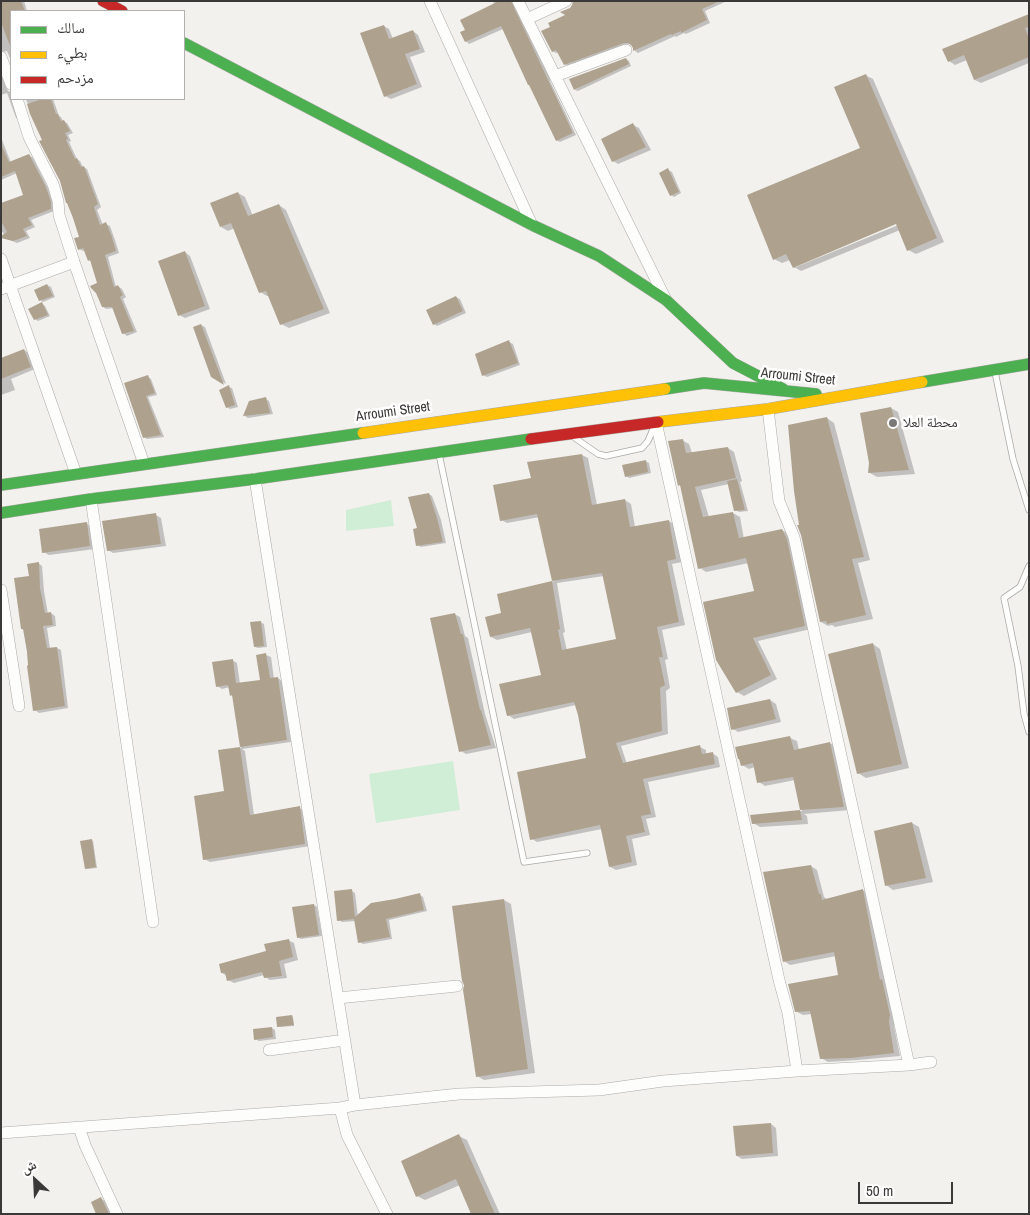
<!DOCTYPE html>
<meta charset="utf-8">
<style>
body{margin:0}
#map{position:relative;width:1030px;height:1215px;overflow:hidden;background:#f3f1ee;font-family:"Archivo Narrow","Noto Naskh Arabic",sans-serif}
canvas{display:block}
.frame{position:absolute;inset:0;border:2px solid #3b3937;pointer-events:none}
.legend{position:absolute;left:10px;top:10px;width:175px;height:90px;box-sizing:border-box;background:#fff;border:1px solid #b1b0af;margin:0;padding:6px 9px;list-style:none;font-size:15px;color:#3b3937}
.legend li{display:flex;align-items:center;gap:10px;height:25px}
.legend b{width:25px;border:1px solid #b1b0af}
.north{position:absolute;left:10px;top:1155px;width:50px;height:50px;-webkit-text-stroke:4px #fff;paint-order:stroke;rotate:335deg;font-size:14px;font-weight:700;line-height:20px;text-align:center;color:#3b3937}
.north::after{content:'';display:block;margin:auto;width:18px;height:22px;background:#3b3937;clip-path:polygon(50% 0,100% 100%,50% 72%,0 100%)}
.scale{position:absolute;left:858px;top:1182px;width:95px;height:22px;box-sizing:border-box;border:2px solid #3b3937;border-top:0;padding-left:6px;font-size:15px;line-height:18px;white-space:nowrap;color:#3b3937;-webkit-text-stroke:4px #fff;paint-order:stroke}
</style>
<div id="map">
<canvas width="1030" height="1215"></canvas>
<div class="frame"></div>
<ul class="legend">
<li><b style="height:6px;background:#4caf50"></b>سالك</li>
<li><b style="height:6px;background:#ffc107"></b>بطيء</li>
<li><b style="height:6px;background:#c62828"></b>مزدحم</li>
</ul>
<div class="north">ش</div>
<div class="scale">50 m</div>
</div>
<script>
const ctx = document.querySelector('canvas').getContext('2d');
ctx.lineJoin = 'round';
function fillPath(path, color) {
  ctx.fillStyle = color;
  ctx.fill(path, 'evenodd');
}
function toPath(rows) {
  const path = new Path2D();
  for (const r of rows) {
    path.moveTo(r[0], r[1]);
    for (let i = 2; i < r.length; i += 2) path.lineTo(r[i], r[i + 1]);
  }
  return path;
}
function strokePath(path, color, width, dash) {
  ctx.strokeStyle = color;
  ctx.lineWidth = width;
  ctx.lineCap = dash ? 'butt' : 'round';
  ctx.setLineDash(dash || []);
  ctx.stroke(path);
}
function label(font, color, halo, rows, align = 'center') {
  ctx.font = font + ' "Archivo Narrow","Noto Naskh Arabic",sans-serif';
  ctx.lineWidth = 5;
  ctx.setLineDash([]);
  ctx.textBaseline = 'middle';
  ctx.strokeStyle = halo;
  ctx.fillStyle = color;
  for (const [text, x, y, turn = 0] of rows) {
    ctx.save();
    ctx.translate(x, y);
    ctx.rotate((+turn || 0) * Math.PI / 180);
    ctx.textAlign = isNaN(turn) ? turn : align;
    if (halo) ctx.strokeText(text, 0, 0);
    ctx.fillText(text, 0, 0);
    ctx.restore();
  }
}
fillPath(toPath([
 [391,500,394,526,346,531,346,510],
 [453,761,460,810,376,823,369,774]
]), '#d0edd5');
fillPath(toPath([
 [1,1,24,1,27,11,11,11,11,61,7,51,1,52],
 [493,1,515,1,515,7,550,78,551,80,550,81,576,135,560,142,556,140,503,29,469,44,466,41,466,31,494,4],
 [575,1,727,1,705,11,710,23,686,34,684,33,676,37,675,36,638,53,635,51,634,48,632,44,628,44,568,66,565,64,559,52,556,53,552,51,552,28,567,15,573,7],
 [1029,16,1029,63,981,83,975,80,967,60,955,65,949,61],
 [384,26,389,29,393,39,413,31,418,35,425,52,410,57,422,87,391,99,385,96],
 [626,59,629,61,631,66,578,91,575,90],
 [1,73,8,91,11,92,11,99,14,99,18,119,16,118,7,93,1,95],
 [865,75,873,79,944,242,916,254,908,250,900,230,801,271,794,267,790,260,782,263,774,259,861,148],
 [902,221,903,223,796,267,796,265],
 [26,99,53,99,59,116,61,117,63,121,67,123,73,133,68,135,71,141,69,142,77,159,80,161,83,167,87,169,101,207,97,210,103,225,106,224,110,226,115,240,119,253,108,257,116,287,118,286,122,289,126,297,123,299,137,332,127,336,123,333,114,308,106,309,103,307,98,284,92,262,89,260,85,250,83,251,79,249,81,238,61,181,31,113],
 [633,125,639,128,651,150,618,164,613,161],
 [1,137,11,163,29,155,33,158,49,190,54,205,54,211,31,220,35,227,26,231,30,238,17,243,5,238,3,232,1,233,1,204,24,195,17,173,1,180],
 [668,170,672,172,681,193,674,197,671,195],
 [238,193,245,197,253,216,279,205,286,210,330,313,289,328,281,324,269,296,267,296,260,292,235,228,228,231,221,227],
 [185,252,190,256,210,309,185,318,179,315],
 [47,285,51,287,55,297,43,302,40,300],
 [456,297,460,299,466,313,437,326,434,324],
 [42,304,45,306,50,316,38,321,35,319],
 [201,325,205,327,226,384,212,376],
 [509,342,513,344,520,365,487,377,483,375],
 [24,350,29,353,35,369,11,379,15,390,1,395,1,359],
 [148,377,151,379,157,395,148,397,164,437,147,439,144,437,126,384],
 [228,387,232,388,238,407,230,409,227,407],
 [266,399,269,401,273,414,248,418,245,416,250,402],
 [891,408,898,412,915,474,877,477,870,473],
 [827,418,834,423,870,560,858,563,873,619,835,627,832,625,828,626,821,622,801,526],
 [682,440,689,444,692,453,728,448,734,452,742,481,740,482,748,511,739,512,735,510,729,484,701,490,709,517,733,513,740,517,744,539,782,530,789,534,811,629,758,641,777,679,744,696,737,692,755,592,749,563,706,572,700,568,681,486,679,485],
 [582,455,588,458,597,505,625,500,631,504,635,527,669,521,674,524,682,562,672,564,685,625,662,630,668,659,665,660,670,688,666,691,668,734,621,746,627,764,700,747,706,750,706,754,712,753,718,757,720,767,648,782,656,817,646,819,650,835,632,839,637,865,616,870,610,867,602,829,537,842,532,839,588,759,576,705,514,719,508,715,542,676,532,632,497,640,491,637,503,614,498,595,554,581,540,517,507,523,501,520,533,479],
 [604,576,617,640,567,651,563,633,565,632,557,583],
 [645,461,649,463,651,473,629,478,626,476],
 [429,494,432,496,441,520,446,543,421,547,417,545,418,529],
 [156,515,161,518,166,546,113,553,108,550],
 [87,524,92,527,95,549,49,555,43,552],
 [38,563,42,566,44,591,48,614,51,613,55,616,56,626,47,628,50,649,57,648,61,650,68,708,39,713,35,710,24,630,22,629,30,577],
 [454,614,460,617,465,636,468,638,485,714,496,748,466,754,461,751],
 [260,622,264,624,267,647,258,648,255,647],
 [873,644,880,649,909,768,866,778,858,773],
 [266,655,271,657,274,679,278,678,282,681,291,742,242,749,245,751,254,815,299,808,305,811,310,846,210,862,204,859,225,793,219,751,241,748,234,697,231,695,230,687,222,689,217,686,232,660,237,663,240,684,261,681],
 [770,700,776,704,781,722,738,732,733,729],
 [790,738,797,741,799,750,830,743,836,747,850,810,804,814,807,816,808,824,760,827,753,823,752,816,802,811,795,780,765,786,759,782,755,767,749,769,742,765],
 [912,823,919,827,933,882,893,890,886,885],
 [91,840,93,841,97,868,87,869,86,869],
 [811,866,817,870,824,897,827,899,862,890,868,893,896,1020,894,1026,900,1056,858,1060,828,1062,821,1058,812,1014,803,1015,797,1012,840,976,836,956,790,965,784,961],
 [352,891,355,893,358,917,420,895,423,897,427,911,389,920,392,939,363,944,360,942,356,921,342,922,339,920],
 [504,900,511,904,535,1073,484,1080,477,1076,466,985],
 [314,905,317,907,322,936,301,939,298,937],
 [288,940,294,943,298,960,284,964,287,978,270,980,265,977,264,975,234,983,228,980,227,976,222,973,267,952],
 [292,1016,293,1017,294,1026,278,1027],
 [272,1028,275,1030,276,1039,259,1041,255,1039],
 [771,1124,776,1128,778,1156,742,1159,737,1156],
 [459,1136,467,1140,500,1214,473,1214,460,1185,425,1200,417,1196],
 [101,1199,105,1201,111,1214,97,1214]
]), '#0003');
fillPath(toPath([
 [1,1,21,1,25,11,11,11,11,46,10,46,1,22],
 [499,1,511,1,573,133,556,141,529,85,528,85,501,26,465,42,460,32,465,30,460,20],
 [573,1,720,1,702,9,707,20,681,33,681,31,672,35,671,34,633,51,633,48,631,45,628,43,624,43,564,65,556,50,552,52,541,31,550,27,548,23,565,15,560,12,570,8,572,5],
 [1029,14,1029,27,1025,28,1029,38,1029,57,974,80,964,55,948,62,942,49],
 [384,25,389,39,413,30,420,49,405,54,417,84,384,97,360,33],
 [626,58,629,64,574,90,569,79],
 [866,74,937,238,907,251,896,224,793,268,786,254,773,260,747,195,860,148,834,87],
 [42,99,51,99,56,114,58,114,61,121,64,120,70,131,65,133,68,139,66,140,75,159,77,158,81,167,84,166,98,204,94,207,100,225,106,222,112,237,116,251,105,255,114,287,118,285,123,295,120,297,134,331,122,334,112,307,102,307,96,293,91,288,90,286,97,283,90,260,88,261,83,248,78,250,74,238,79,237,73,218,67,203,66,203,60,181,39,141,42,140,30,114,27,104],
 [633,123,646,147,612,162,601,139],
 [1,144,9,162,29,154,46,187,51,202,51,209,28,218,32,225,23,229,27,236,13,241,1,238,1,236,7,232,1,221,1,203,23,195,15,171,1,177],
 [668,168,679,192,670,196,659,173],
 [238,192,248,216,279,204,324,309,280,325,266,291,259,293,231,223,220,227,210,203],
 [185,251,205,306,178,316,158,261],
 [47,284,53,296,39,301,34,290],
 [456,296,463,311,433,325,426,310],
 [42,302,48,315,34,320,28,309],
 [201,324,224,385,211,377,193,327],
 [509,340,518,363,482,376,475,354],
 [24,349,31,367,1,379,1,358],
 [148,375,155,393,146,396,161,435,143,438,124,383],
 [229,385,235,405,226,408,219,390],
 [266,397,270,413,243,416,249,401],
 [891,407,909,470,868,473,869,463,860,413],
 [827,417,864,557,852,559,866,615,827,624,826,621,820,622,801,535,797,525,799,525,794,491,788,425],
 [683,439,686,453,728,447,736,478,695,487,703,517,733,512,739,538,782,529,787,539,805,626,753,638,771,675,736,693,716,660,703,602,754,591,746,558,698,569,680,485,678,486,668,441],
 [582,454,592,505,625,499,630,527,669,520,676,559,667,561,679,622,657,627,663,657,659,657,665,685,660,688,662,731,616,743,623,763,700,745,702,754,713,752,715,764,643,779,651,814,641,816,645,832,626,836,632,862,609,867,600,825,530,840,517,772,586,758,578,715,574,702,507,716,499,684,541,675,530,628,490,637,485,617,501,613,497,594,552,581,537,514,500,521,493,485,531,478,527,462],
 [602,573,616,639,562,650,558,630,560,629,552,581],
 [646,460,648,472,625,477,622,465],
 [737,479,745,510,734,511,727,481],
 [429,493,437,518,443,542,416,546,413,529,417,528,408,497],
 [156,513,161,544,107,551,102,521],
 [87,522,90,546,42,553,39,529],
 [39,562,40,588,45,613,51,612,53,625,43,626,47,648,57,647,65,706,33,711,27,666,28,665,27,651,23,629,21,629,14,578,29,576,27,564],
 [455,613,461,634,463,634,480,710,481,710,491,745,459,752,430,618],
 [261,621,264,646,254,647,250,622],
 [873,643,902,764,857,774,828,654],
 [266,653,270,678,278,677,287,740,240,747,232,695,230,696,228,685,216,687,212,662,233,659,236,683,260,680,256,655],
 [770,699,776,719,731,730,727,708],
 [790,736,794,750,830,742,844,807,800,810,793,777,757,783,753,763,741,766,739,759,738,759,735,747],
 [240,747,250,815,300,806,305,844,203,860,194,796,224,791,218,750],
 [800,810,802,820,752,824,750,815],
 [912,822,926,878,885,886,874,831],
 [92,839,96,867,85,869,80,841],
 [811,865,819,894,821,894,822,900,863,889,880,980,882,979,890,1015,889,1022,894,1053,851,1058,820,1059,810,1011,795,1012,788,984,838,975,834,952,783,962,763,872],
 [352,889,355,917,371,903,395,899,420,893,424,910,386,919,390,937,358,943,354,919,337,921,334,891],
 [504,899,528,1069,476,1077,463,990,464,985,462,981,452,906],
 [314,904,319,935,297,938,292,907],
 [289,939,293,957,279,961,282,976,264,978,262,972,227,981,225,973,221,973,219,964,266,951,264,944],
 [292,1015,294,1025,277,1027,276,1017],
 [272,1027,273,1037,254,1040,253,1029],
 [771,1123,773,1153,736,1156,733,1126],
 [459,1134,495,1214,471,1214,456,1179,416,1197,401,1161],
 [101,1197,109,1214,96,1214,91,1202]
]), '#aea28f');
const lane = toPath([
 [995,372,1013,459,1029,510],
 [575,438,598,454,606,456,642,448,648,441,654,427],
 [439,454,524,862,587,853],
 [1029,566,1020,587,1004,598,1018,666,1024,714,1029,732]
]);
const street = toPath([
 [430,1,532,225],
 [518,1,665,298],
 [527,19,566,1],
 [1,57,11,84],
 [555,76,626,50],
 [17,99,29,137,53,184,58,201,59,215,74,262,144,464],
 [1,259,76,474],
 [1,289,74,262],
 [768,409,779,501,794,537,825,683,909,1065],
 [656,422,779,980,788,1013,797,1071],
 [255,479,355,1105],
 [91,499,153,922],
 [1,590,19,706],
 [338,998,457,986],
 [269,1050,345,1040],
 [340,1108,347,1135,387,1214],
 [79,1127,85,1145,117,1214],
 [1,1133,340,1108,355,1105,459,1094,599,1090,663,1081,797,1071,909,1065,931,1062]
]);
const fast = toPath([
 [184,43,532,225,599,256,666,300,733,363,783,389],
 [922,382,1029,364],
 [665,389,704,383,816,394],
 [1,485,363,433],
 [1,513,91,499,255,479,531,439]
]);
const slow = toPath([
 [658,422,768,409,922,382],
 [363,433,665,389]
]);
const jam = toPath([
 [103,1,122,11],
 [531,439,658,422]
]);
strokePath(lane, '#abaaa7', 7);
strokePath(street, '#abaaa7', 12);
strokePath(fast, '#abaaa7', 12);
strokePath(slow, '#abaaa7', 12);
strokePath(jam, '#abaaa7', 12);
strokePath(lane, '#fdfdfc', 5.5);
strokePath(street, '#fdfdfc', 11);
strokePath(fast, '#4caf50', 11);
strokePath(slow, '#ffc107', 11);
strokePath(jam, '#c62828', 11);
for (const [x, y, r, color] of [
 [893,423,5,"#7b7977"]
]) {
  const dot = new Path2D();
  dot.arc(x, y, r, 0, 2 * Math.PI);
  ctx.fillStyle = color;
  ctx.fill(dot);
  strokePath(dot, '#fff', 2);
}
label('14px', '#3b3937', '#fff', [
 ["Arroumi Street",798,377,6],
 ["Arroumi Street",393,412,-8]
]);
label('14px', '#3b3937', '#fff', [
 ["محطة العلا",903,423]
], 'left');
</script>
